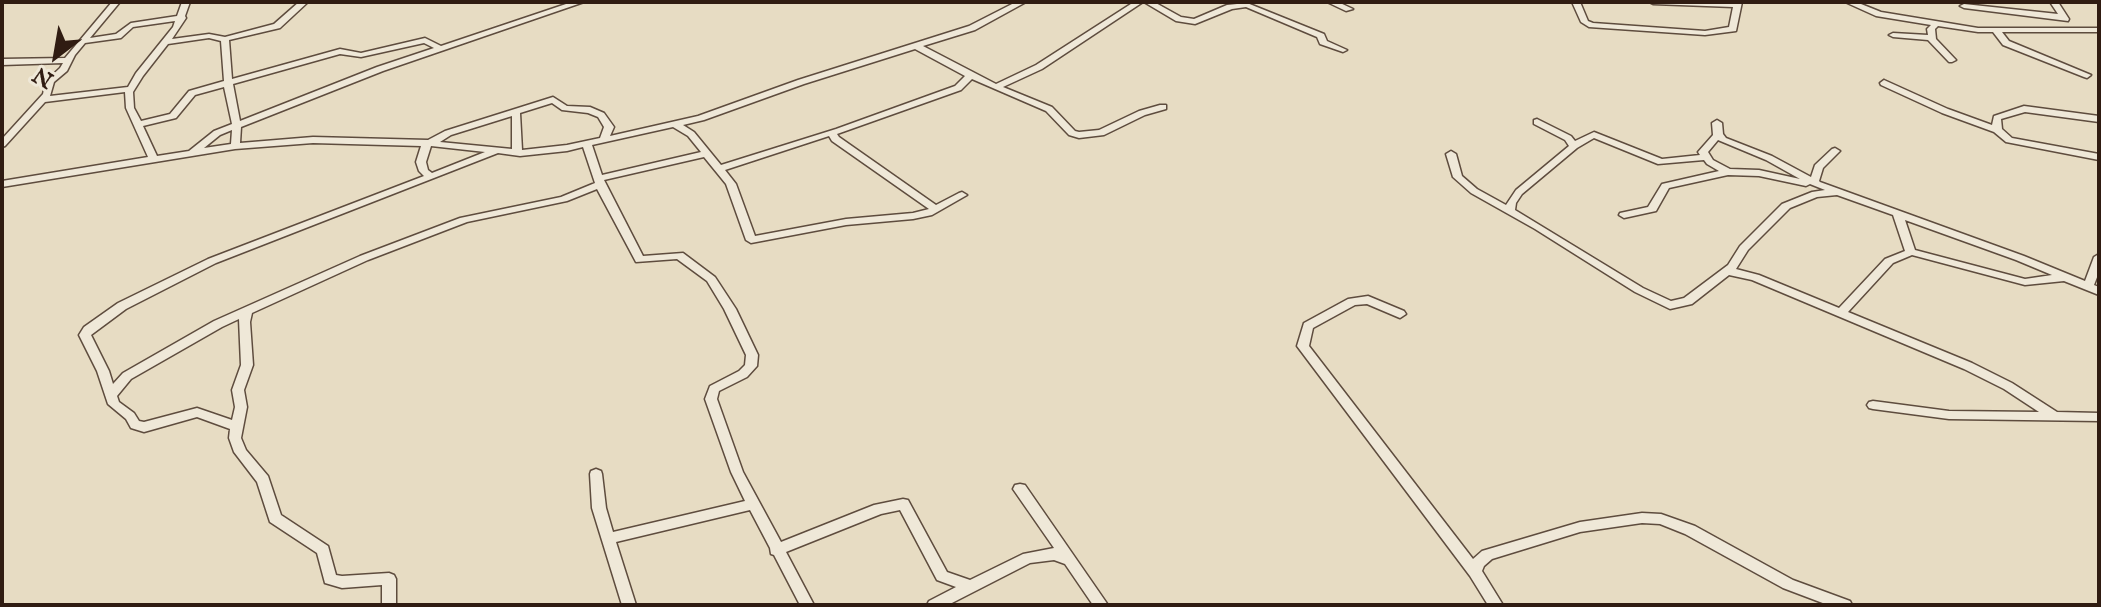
<!DOCTYPE html>
<style>
body{margin:0}
#map{position:relative;width:2101px;height:607px;overflow:hidden;background:#e7dcc3;font-family:"IM FELL English",serif}
canvas{display:block}
.frame{position:absolute;inset:0;border:4px solid #301c12;pointer-events:none}
.north{position:absolute;left:16px;top:16px;width:80px;height:80px;-webkit-text-stroke:6px #efe8d8;paint-order:stroke;rotate:211deg;font-size:22px;font-weight:700;line-height:32px;text-align:center;color:#301c12}
.north::after{content:'';display:block;margin:auto;width:28px;height:36px;background:#301c12;clip-path:polygon(50% 0,100% 100%,50% 72%,0 100%)}
</style>
<div id="map">
<canvas width="2101" height="607"></canvas>
<div class="frame"></div>
<div class="north">N</div>
</div>
<script>
const ctx = document.querySelector('canvas').getContext('2d');
ctx.lineJoin = 'round';
function toPath(rows) {
  const path = new Path2D();
  for (const r of rows) {
    path.moveTo(r[0], r[1]);
    for (let i = 2; i < r.length; i += 2) path.lineTo(r[i], r[i + 1]);
  }
  return path;
}
function strokePath(path, color, width, dash) {
  ctx.strokeStyle = color;
  ctx.lineWidth = width;
  ctx.lineCap = dash ? 'butt' : 'round';
  ctx.setLineDash(dash || []);
  ctx.stroke(path);
}
function fillPath(path, color) {
  ctx.fillStyle = color;
  ctx.fill(path, 'evenodd');
}
const minor = toPath([
 [112,2,120,2,90,38,116,34,131,23,177,16,182,2,190,2,185,16,186,18,172,39,209,34,225,37,274,24,299,2,308,2,280,28,229,40,232,79,340,49,361,53,425,38,441,46,572,2,584,2,383,71,241,127,240,143,313,137,428,140,445,131,553,97,567,106,590,107,604,113,614,127,610,136,698,116,798,80,969,26,1016,2,1026,2,975,30,923,46,996,84,1036,65,1134,2,1143,2,1042,69,1003,87,1052,107,1075,131,1079,132,1099,130,1139,111,1160,105,1166,105,1166,109,1145,115,1104,135,1079,138,1069,135,1046,111,972,79,961,90,837,134,839,137,936,205,959,193,962,192,967,195,932,215,913,219,846,225,751,243,746,240,726,184,704,157,604,180,643,256,683,253,715,277,736,309,758,355,757,366,747,377,719,391,717,399,743,472,781,542,874,505,903,499,908,500,947,572,970,580,1023,554,1054,548,1013,489,1015,485,1020,484,1025,485,1108,605,1093,605,1065,564,1054,560,1030,563,948,605,927,605,929,601,956,587,937,580,900,510,881,514,786,552,814,605,800,605,774,555,771,554,770,548,750,510,616,542,636,605,622,605,592,508,590,474,591,471,596,469,601,471,602,474,606,508,613,532,745,501,731,472,705,399,710,386,739,371,745,365,746,355,724,309,707,281,677,259,636,262,597,189,567,201,467,222,368,260,252,313,250,322,253,365,244,390,247,407,241,438,246,450,268,476,281,515,328,546,336,575,342,576,389,573,394,575,396,579,396,605,382,605,382,585,342,588,325,583,317,553,270,522,257,482,234,452,229,438,230,429,197,417,144,432,131,428,126,419,108,404,97,371,79,335,84,327,118,303,208,259,424,176,419,171,416,162,421,146,313,143,235,149,2,187,2,181,148,157,126,108,125,92,45,102,5,146,2,147,2,139,43,94,46,81,60,68,63,63,2,65,2,59,65,58,112,2],
 [175,21,173,27,136,73,128,87,50,96,54,82,67,71,75,55,85,43,121,38,133,27,175,21],
 [209,38,221,41,224,81,189,91,170,114,141,121,134,108,133,92,143,76,168,44,209,38],
 [424,43,434,48,377,67,240,121,233,84,340,54,361,57,424,43],
 [915,49,965,76,955,86,836,129,721,165,694,132,683,125,704,120,804,84,915,49],
 [224,87,232,124,214,131,189,151,157,156,143,126,176,118,195,95,224,87],
 [552,103,562,110,588,113,598,117,604,127,600,138,567,145,522,150,520,113,552,103],
 [512,116,512,149,440,142,451,135,512,116],
 [673,127,688,136,701,152,602,175,592,145,673,127],
 [232,130,231,144,204,148,220,135,232,130],
 [829,136,832,141,929,209,913,213,846,219,755,236,736,184,725,170,829,136],
 [431,146,485,152,432,173,428,170,426,162,431,146],
 [583,147,595,183,561,197,460,218,360,256,214,321,123,373,113,384,109,371,91,335,126,309,216,263,498,153,520,156,567,151,583,147],
 [239,319,241,365,232,390,235,407,232,420,197,408,144,422,139,421,134,413,119,402,117,396,131,379,222,327,239,319],
 [1144,2,1154,2,1181,17,1194,19,1227,5,1247,3,1324,34,1327,41,1347,50,1343,52,1320,44,1317,37,1246,7,1232,9,1195,24,1176,21,1144,2],
 [1327,2,1338,2,1353,9,1346,11,1327,2],
 [1572,2,1580,2,1588,21,1593,23,1705,31,1729,27,1733,7,1653,4,1649,2,1742,2,1736,31,1705,35,1589,27,1581,22,1572,2],
 [1845,2,1856,2,1881,12,1978,28,2099,28,2099,32,2002,32,2009,41,2091,75,2087,78,2084,77,2003,45,1993,32,1978,32,1938,26,1935,29,1936,39,1956,60,1952,62,1949,62,1928,40,1893,37,1889,35,1893,33,1928,35,1927,29,1931,25,1876,16,1845,2],
 [2050,2,2058,2,2069,19,2068,21,1964,8,1960,6,1964,4,2058,14,2050,2],
 [1884,80,1948,109,1992,125,1994,116,2024,106,2099,116,2099,122,2025,112,2001,119,2002,129,2012,138,2099,154,2099,160,2006,142,1994,132,1942,113,1881,85,1880,83,1884,80],
 [1537,119,1571,136,1575,141,1594,132,1662,159,1700,155,1698,152,1713,135,1712,123,1717,120,1722,123,1723,134,1726,138,1772,156,1811,177,1815,165,1832,149,1835,148,1840,151,1823,168,1819,181,1820,182,2024,256,2085,281,2094,257,2099,254,2099,272,2094,285,2099,287,2099,295,2064,281,2025,285,1912,255,1893,263,1848,312,1972,363,2012,383,2057,412,2099,413,2099,421,1949,419,1873,409,1869,408,1867,405,1869,402,1873,401,1949,411,2039,412,2004,389,1964,369,1752,280,1729,275,1692,304,1670,309,1635,292,1535,229,1471,193,1453,177,1446,154,1451,151,1456,154,1462,176,1477,189,1506,205,1516,190,1569,146,1565,140,1534,124,1534,120,1537,119],
 [1594,138,1658,164,1704,160,1707,164,1719,171,1662,184,1648,207,1620,213,1619,215,1624,218,1656,211,1669,188,1728,175,1759,176,1806,186,1810,184,1825,190,1812,192,1782,204,1740,246,1728,265,1684,298,1671,301,1643,288,1515,210,1516,203,1522,194,1577,148,1594,138],
 [1718,140,1766,160,1800,179,1759,170,1730,169,1713,160,1708,152,1718,140],
 [1837,195,1893,215,1905,251,1885,259,1839,308,1759,275,1736,269,1748,250,1790,208,1817,197,1837,195],
 [1905,220,2016,260,2052,275,2025,279,1915,250,1905,220],
 [1368,296,1404,311,1406,314,1400,318,1367,304,1355,305,1313,328,1309,346,1473,559,1482,551,1580,522,1642,513,1661,514,1695,526,1793,580,1850,601,1852,605,1828,605,1783,588,1685,534,1660,524,1642,523,1580,532,1492,559,1484,566,1482,571,1503,605,1488,605,1470,576,1297,346,1304,323,1348,299,1368,296]
]);
strokePath(minor, '#5e4c3e', 3);
fillPath(minor, '#efe8d8');
</script>
